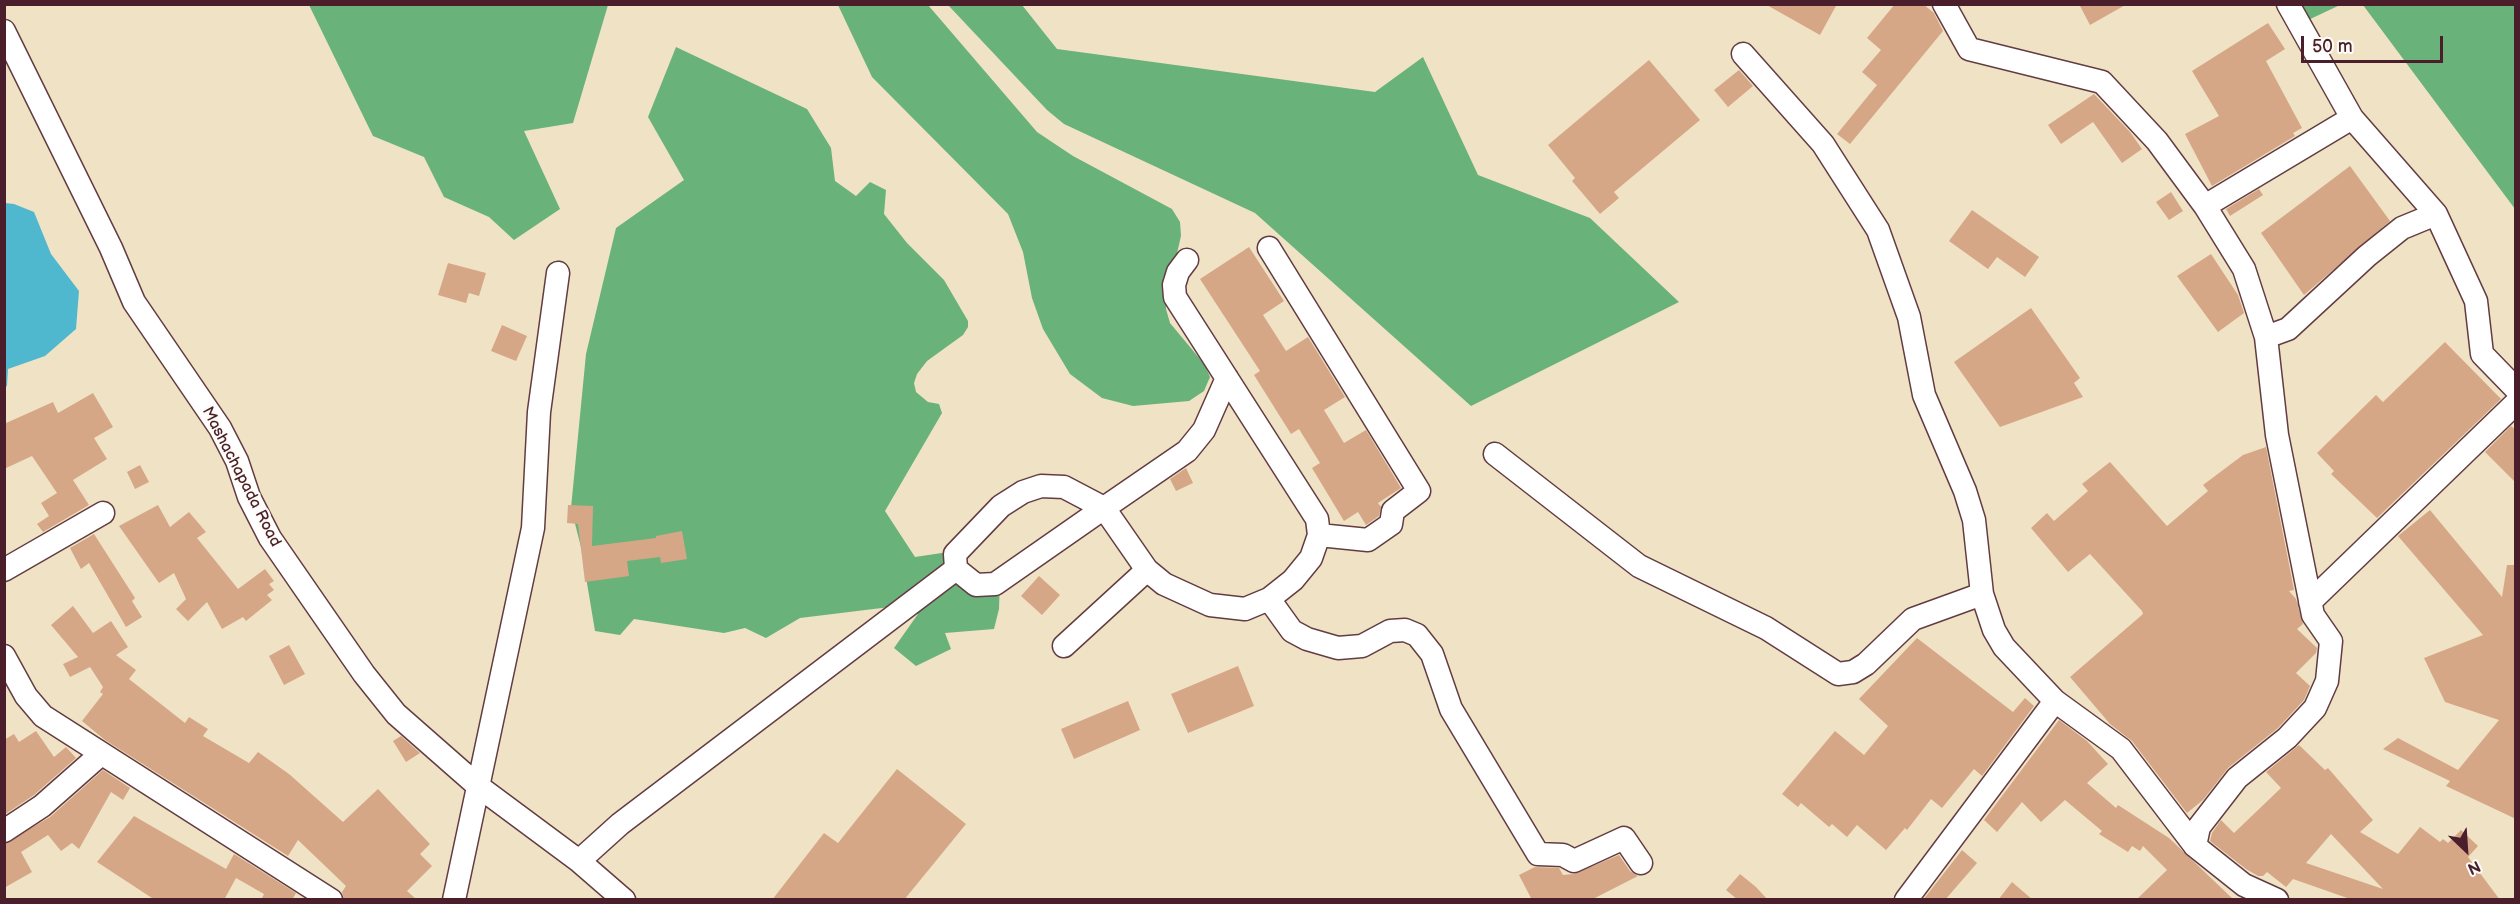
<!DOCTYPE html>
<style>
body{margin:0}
#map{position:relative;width:2520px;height:904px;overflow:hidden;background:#f0e2c5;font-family:"Balsamiq Sans",sans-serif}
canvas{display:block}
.frame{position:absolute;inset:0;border:6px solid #4a1f2b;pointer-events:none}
.north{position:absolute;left:2436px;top:820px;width:60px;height:60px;-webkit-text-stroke:4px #fdfcf7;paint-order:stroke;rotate:155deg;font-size:16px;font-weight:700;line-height:24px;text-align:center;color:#4a1f2b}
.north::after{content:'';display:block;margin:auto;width:21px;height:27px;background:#4a1f2b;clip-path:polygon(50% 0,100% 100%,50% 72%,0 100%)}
.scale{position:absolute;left:2301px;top:36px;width:142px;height:27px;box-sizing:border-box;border:3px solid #4a1f2b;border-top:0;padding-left:8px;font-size:18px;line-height:21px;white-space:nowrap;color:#4a1f2b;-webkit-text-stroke:4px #fdfcf7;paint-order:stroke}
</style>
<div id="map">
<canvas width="2520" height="904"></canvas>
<div class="frame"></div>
<div class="north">N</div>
<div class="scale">50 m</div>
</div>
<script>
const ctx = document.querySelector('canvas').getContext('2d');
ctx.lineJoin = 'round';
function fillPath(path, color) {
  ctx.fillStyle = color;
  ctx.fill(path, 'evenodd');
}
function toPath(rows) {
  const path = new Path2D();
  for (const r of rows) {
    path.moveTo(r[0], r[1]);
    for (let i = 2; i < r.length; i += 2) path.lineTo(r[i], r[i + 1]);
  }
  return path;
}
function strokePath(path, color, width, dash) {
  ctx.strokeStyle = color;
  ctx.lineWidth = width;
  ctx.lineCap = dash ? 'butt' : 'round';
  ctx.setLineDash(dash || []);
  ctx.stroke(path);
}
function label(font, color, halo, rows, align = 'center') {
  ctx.font = font + ' "Balsamiq Sans",sans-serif';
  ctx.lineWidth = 4.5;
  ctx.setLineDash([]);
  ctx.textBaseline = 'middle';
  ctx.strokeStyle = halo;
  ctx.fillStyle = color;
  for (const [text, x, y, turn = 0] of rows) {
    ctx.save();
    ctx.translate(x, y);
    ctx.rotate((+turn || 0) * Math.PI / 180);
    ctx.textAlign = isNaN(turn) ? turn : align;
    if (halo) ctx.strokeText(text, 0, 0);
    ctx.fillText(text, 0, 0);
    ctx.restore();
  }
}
fillPath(toPath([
 [309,5,608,5,573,123,524,131,560,209,514,240,489,217,444,197,424,157,373,136],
 [838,5,928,5,1037,132,1073,156,1172,209,1180,222,1181,236,1167,296,1166,309,1170,323,1205,365,1210,377,1204,391,1189,401,1133,406,1102,398,1070,374,1043,329,1032,298,1023,252,1008,214,872,77],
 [948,5,1022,5,1057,49,1375,92,1423,57,1478,175,1590,218,1679,302,1471,406,1255,213,1064,124,1047,110],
 [2296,5,2340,5,2306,21],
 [2363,5,2515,5,2515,209],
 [676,47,807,109,831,148,835,181,856,196,870,182,886,190,884,214,907,243,944,280,968,321,968,327,963,335,927,361,917,374,914,383,916,392,928,402,939,404,942,413,885,511,915,557,955,551,973,581,1000,580,999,609,994,629,945,633,951,649,916,666,894,648,918,614,898,606,800,618,766,638,745,628,724,633,634,619,620,635,595,631,581,547,571,508,586,354,616,228,684,180,648,117]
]), '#69b27a');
fillPath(toPath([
 [5,203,14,204,34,212,51,254,79,291,76,329,45,356,8,369,7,386,5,387]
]), '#50b8ce');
fillPath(toPath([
 [1765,4,1837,4,1820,35],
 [1895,4,1923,4,1934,13,1943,31,1850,144,1837,134,1877,85,1862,72,1881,50,1867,38],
 [2079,4,2127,4,2090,25],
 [2268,23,2285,49,2266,61,2302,128,2293,133,2295,136,2212,186,2185,134,2219,116,2192,71],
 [1649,60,1700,120,1614,192,1619,198,1600,214,1572,181,1575,178,1548,145],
 [1739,70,1753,86,1728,107,1714,90],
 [2094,94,2130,132,2142,149,2122,163,2093,122,2061,144,2048,125],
 [2350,166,2390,221,2304,295,2261,233],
 [2259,189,2263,195,2230,216,2226,209],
 [2171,192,2183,211,2169,220,2156,202],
 [1972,210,2039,257,2025,277,1997,257,1988,269,1949,241],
 [1249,247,1284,301,1263,315,1286,351,1308,337,1345,397,1324,410,1344,443,1366,430,1401,488,1378,503,1381,507,1379,516,1366,525,1358,512,1344,521,1312,468,1320,463,1299,429,1291,434,1254,375,1260,371,1200,279],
 [2211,254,2238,295,2244,313,2218,332,2177,276],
 [448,263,486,273,479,296,469,293,466,303,438,295],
 [2031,308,2080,378,2074,383,2083,397,2000,427,1954,362],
 [502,325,527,336,516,361,491,351],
 [2445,342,2501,399,2377,518,2331,474,2334,471,2317,453,2376,395,2383,402],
 [93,393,113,427,94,438,107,459,73,480,89,505,43,532,37,524,49,516,41,503,57,493,32,456,4,469,4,424,53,402,58,413],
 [2511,426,2516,430,2516,483,2485,452],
 [2266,447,2294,590,2289,591,2296,599,2303,624,2297,629,2317,648,2316,653,2296,673,2310,686,2304,700,2278,728,2228,768,2203,800,2187,813,2132,741,2110,724,2070,677,2143,614,2142,611,2090,554,2068,572,2031,528,2047,513,2054,521,2088,491,2082,484,2110,462,2167,526,2208,491,2203,485,2243,455],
 [140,465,149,482,135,489,127,472],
 [1186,468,1193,483,1176,491,1170,479],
 [158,505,170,527,189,512,206,532,197,538,238,589,265,569,274,581,269,584,274,590,267,595,272,600,246,621,243,617,222,629,207,602,188,621,176,609,186,599,174,573,159,583,119,526],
 [568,505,593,506,592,546,656,538,656,536,682,531,687,559,661,563,660,557,627,561,629,576,585,582,578,524,567,523],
 [2430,510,2502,597,2507,565,2516,565,2516,819,2446,786,2450,781,2383,749,2398,738,2458,770,2499,720,2445,702,2424,658,2483,635,2398,536],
 [94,534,135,598,132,601,142,617,126,627,89,563,81,569,70,548],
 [1039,576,1060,595,1042,615,1021,596],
 [73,606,93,633,111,621,128,647,116,655,136,670,129,679,185,723,189,717,208,729,203,736,249,763,258,752,289,774,343,822,378,789,430,844,420,854,432,866,407,891,417,900,344,900,342,892,346,886,298,840,288,856,105,740,82,721,103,694,100,692,103,687,90,667,70,677,63,664,78,657,51,625],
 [1917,638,2013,712,2025,698,2034,706,1982,776,1974,769,1942,808,1931,799,1907,830,1905,828,1886,850,1857,825,1847,837,1832,824,1829,827,1801,803,1798,807,1782,794,1835,731,1864,755,1888,726,1859,699],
 [289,645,305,674,284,685,269,656],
 [1238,666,1254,706,1188,733,1171,694],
 [1128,701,1140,730,1074,759,1061,729],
 [2059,720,2087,741,2108,764,2087,783,2116,808,2118,805,2169,838,2234,900,2136,900,2167,870,2143,846,2140,851,2132,846,2128,852,2099,834,2102,831,2065,800,2041,822,2022,802,1997,832,1984,820],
 [36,731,54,757,66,747,76,758,34,795,4,815,4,740,14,734,19,742],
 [401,736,420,753,406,762,393,741],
 [2299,745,2325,770,2328,768,2373,820,2360,832,2398,854,2420,827,2440,842,2443,839,2448,843,2461,830,2478,846,2468,857,2500,900,2353,900,2293,879,2286,887,2267,872,2263,876,2258,876,2246,869,2210,841,2212,833,2221,820,2234,833,2281,788,2266,772],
 [2331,834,2383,889,2306,863],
 [897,769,966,824,904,900,772,900,824,833,838,843],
 [103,770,130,788,123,800,111,792,79,849,72,843,61,851,48,835,21,852,32,872,4,888,4,844,50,817],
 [134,816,226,869,234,854,296,893,292,900,261,900,264,894,236,878,224,900,155,900,97,862],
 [1962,850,1977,863,1945,900,1923,900],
 [1619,855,1630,871,1638,876,1591,900,1532,900,1519,875,1535,867,1559,868,1563,875,1574,874],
 [1740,874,1756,887,1768,900,1738,900,1726,890],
 [2012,882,2033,900,1998,900]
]), '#d6a786');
const minor = toPath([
 [1944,4,1969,49,2102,82,2157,141,2205,206,2244,269,2266,337,2277,435,2313,615,2331,641,2327,681,2315,708,2287,738,2237,778,2199,827,2195,846,2244,885,2277,900],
 [2288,4,2352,118,2436,214,2476,301,2482,354,2516,389],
 [4,31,111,248,134,302,220,428,237,461,249,497,270,538,364,674,396,714,478,786,579,861,624,900],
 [1743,54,1823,144,1878,230,1909,317,1924,395,1965,491,1974,520,1982,594,1994,630,2004,647,2055,701,2121,749,2195,846],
 [2205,206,2352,118],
 [1269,248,1419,491,1393,511,1391,524,1368,540,1319,535],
 [1187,260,1178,272,1174,285,1175,297,1317,519,1319,535,1311,558,1293,580,1269,599,1245,609,1210,605,1164,584,1147,570,1104,508,1064,487,1041,486,1023,492,1001,506,955,554,956,569,976,585,995,584,1104,508,1187,451,1204,430,1227,378],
 [2266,337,2288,329,2367,256,2402,228,2436,214],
 [1495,454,1639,566,1766,628,1838,674,1853,672,1866,664,1913,619,1982,594],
 [4,570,103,513],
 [1269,599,1292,631,1307,639,1338,648,1362,646,1390,631,1405,630,1417,635,1432,654,1451,709,1538,854,1563,855,1574,861,1624,838,1641,863],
 [2310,602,2516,403],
 [1064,646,1147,570],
 [4,656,26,696,43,716,331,900],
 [4,831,42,806,101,754],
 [579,861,620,824,956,569],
 [454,900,533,528,539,412,558,273],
 [1906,900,2055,701]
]);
strokePath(minor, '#633c42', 25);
strokePath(minor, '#fff', 22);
label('16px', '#4a1f2b', '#fdfcf7', [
 ["Mashachapada Road",241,477,63]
]);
</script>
